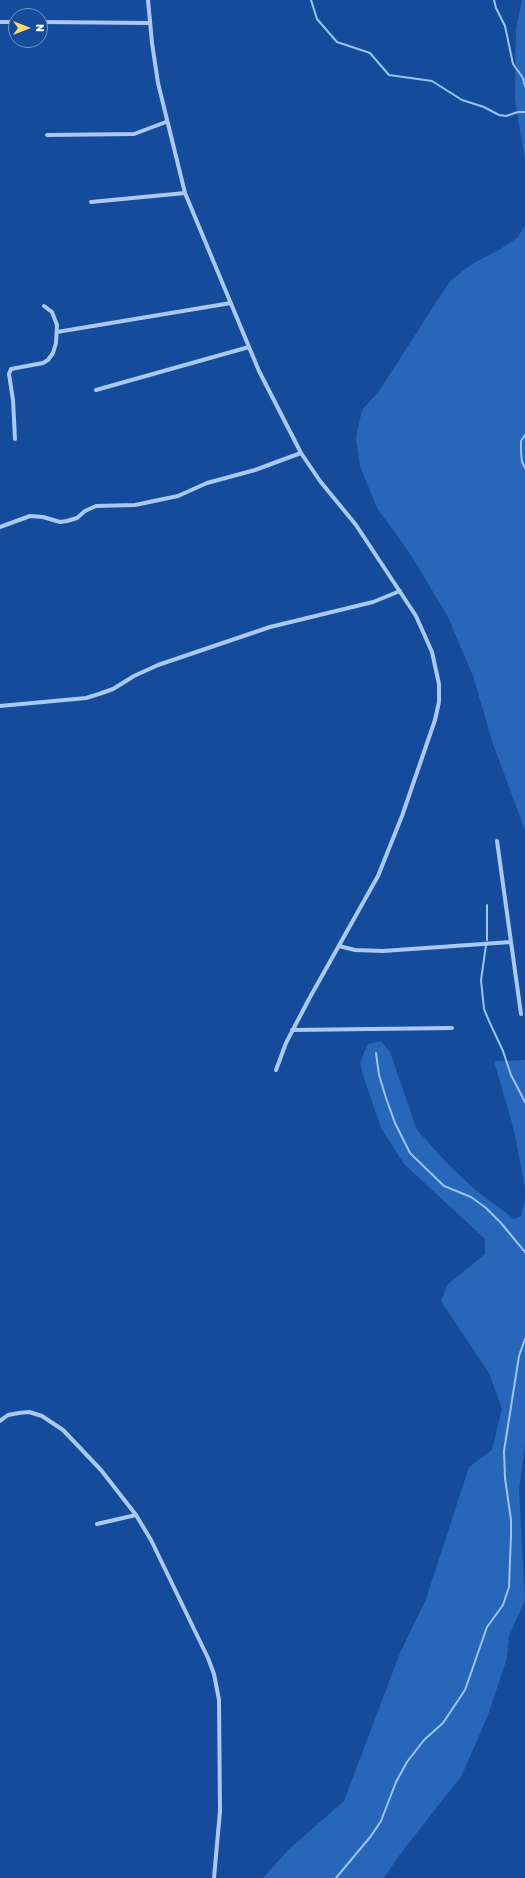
<!DOCTYPE html>
<style>
body{margin:0}
#map{position:relative;width:525px;height:1878px;overflow:hidden;background:#144c9b;font-family:Rubik,sans-serif}
canvas{display:block}
.north{position:absolute;left:8px;top:8px;width:40px;height:40px;box-sizing:border-box;background:#144c9b;border:1px solid #7294c3;border-radius:50%;rotate:90deg;font-size:11px;font-weight:700;line-height:16px;text-align:center;color:#fff}
.north::after{content:'';display:block;margin:auto;width:14px;height:18px;background:#ffd76b;clip-path:polygon(50% 0,100% 100%,50% 72%,0 100%)}
</style>
<div id="map">
<canvas width="525" height="1878"></canvas>
<div class="north">N</div>
</div>
<script>
const ctx = document.querySelector('canvas').getContext('2d');
ctx.lineJoin = 'round';
function fillPath(path, color) {
  ctx.fillStyle = color;
  ctx.fill(path, 'evenodd');
}
function toPath(rows) {
  const path = new Path2D();
  for (const r of rows) {
    path.moveTo(r[0], r[1]);
    for (let i = 2; i < r.length; i += 2) path.lineTo(r[i], r[i + 1]);
  }
  return path;
}
function strokePath(path, color, width, dash) {
  ctx.strokeStyle = color;
  ctx.lineWidth = width;
  ctx.lineCap = dash ? 'butt' : 'round';
  ctx.setLineDash(dash || []);
  ctx.stroke(path);
}
fillPath(toPath([
 [522,0,525,0,525,161,515,100,516,28],
 [525,226,525,830,493,744,473,676,448,617,411,555,377,508,360,466,356,437,362,410,379,391,450,281,472,264,499,250,517,238],
 [381,1041,390,1052,417,1130,445,1161,473,1188,514,1219,521,1216,525,1199,525,1444,519,1490,525,1600,509,1636,507,1658,488,1715,462,1775,398,1857,384,1878,263,1878,288,1850,344,1801,400,1653,426,1599,469,1467,492,1450,502,1409,489,1373,441,1301,448,1284,485,1254,485,1239,404,1164,381,1128,363,1075,360,1062,368,1044],
 [525,1060,525,1188,514,1130,494,1061]
]), '#2766b9');
strokePath(toPath([
 [311,0,317,19,337,42,370,53,389,75,432,81,462,100,484,107,499,115,506,116,518,112,525,112],
 [494,0,496,8,505,26,513,64,523,78,525,86],
 [525,435,521,441,521,451,522,462,525,468],
 [487,905,487,940],
 [486,945,481,980,484,1009,489,1021,503,1051,511,1075,525,1102],
 [376,1053,379,1075,386,1098,395,1123,410,1153,444,1186,471,1197,486,1208,501,1223,525,1252],
 [336,1878,371,1836,381,1821,396,1782,407,1762,424,1740,443,1723,465,1690,487,1627,503,1605,509,1587,511,1535,511,1520,505,1478,504,1451,519,1356,525,1339]
]), '#9bc4f6', 2);
strokePath(toPath([
 [148,0,152,43,158,83,185,193,259,371,301,453,320,481,356,525,416,616,432,652,439,684,439,702,435,720,402,816,378,876,309,999,286,1043,276,1070],
 [0,22,16,22],
 [40,22,150,23],
 [47,135,134,134,166,122],
 [91,202,185,193],
 [57,332,231,303],
 [96,390,249,347],
 [15,439,13,400,9,374,11,369,43,363,48,360,53,353,56,343,57,325,52,312,44,306],
 [0,527,30,516,43,517,60,522,67,521,77,518,85,511,96,506,135,505,178,496,207,483,255,470,301,453],
 [0,706,86,698,99,694,113,689,134,676,158,665,270,627,373,602,400,591],
 [497,841,521,1014],
 [339,946,355,950,383,951,511,942],
 [292,1030,452,1028],
 [0,1421,8,1415,19,1413,29,1412,42,1416,63,1430,101,1470,136,1515,151,1540,208,1658,214,1674,219,1700,220,1811,214,1878],
 [97,1524,136,1515]
]), '#a9c9f3', 4);
</script>
